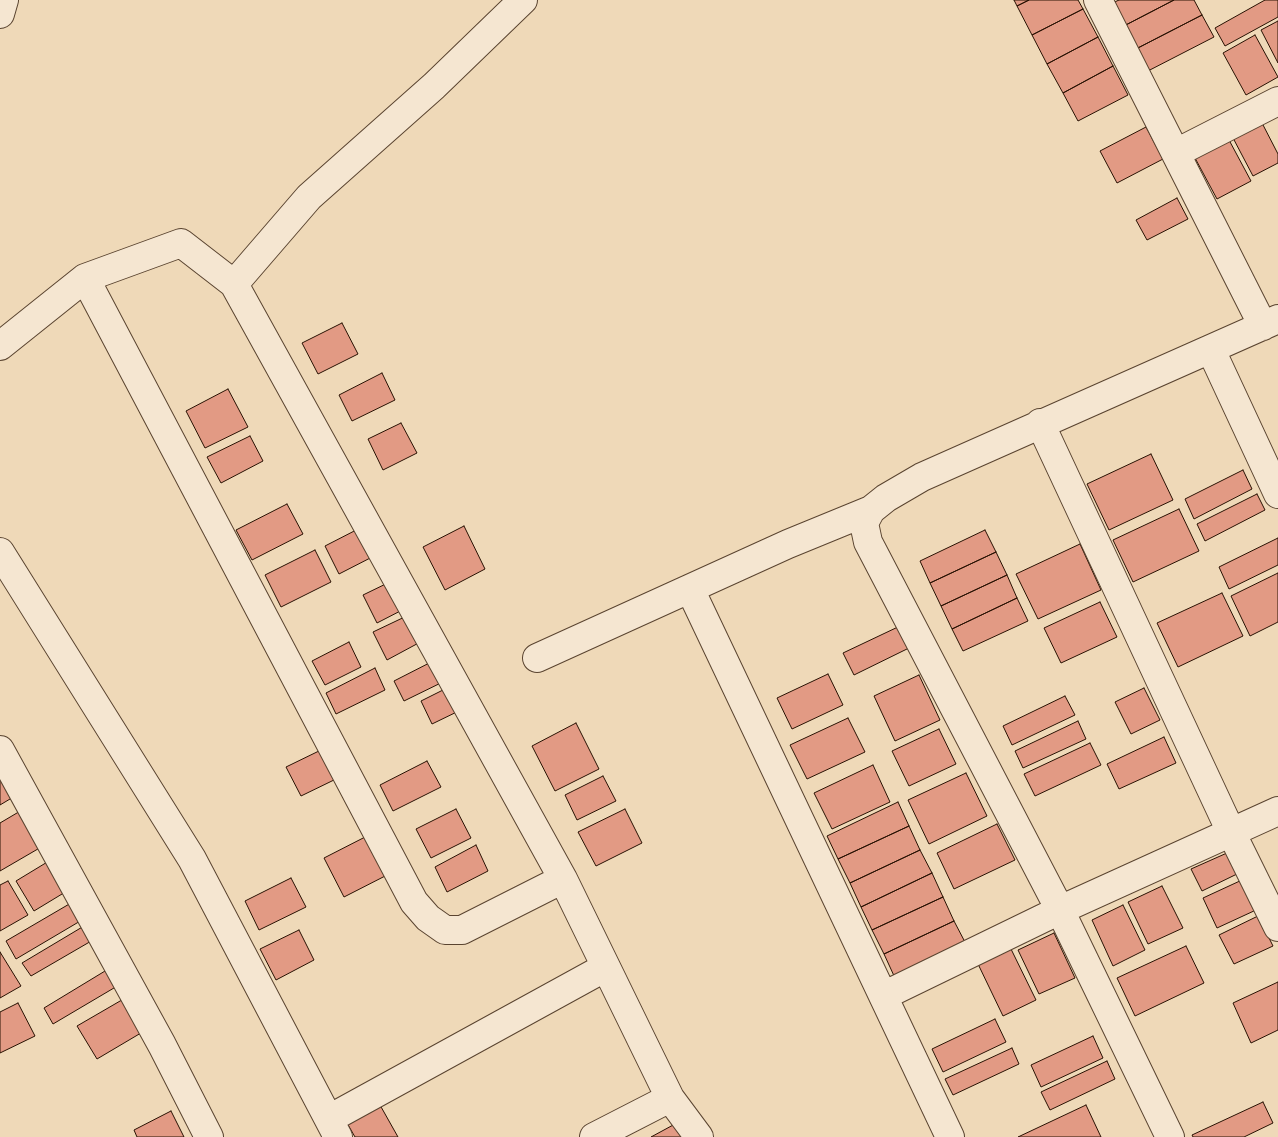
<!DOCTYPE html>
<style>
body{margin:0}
canvas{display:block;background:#efd9b8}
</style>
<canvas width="1278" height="1137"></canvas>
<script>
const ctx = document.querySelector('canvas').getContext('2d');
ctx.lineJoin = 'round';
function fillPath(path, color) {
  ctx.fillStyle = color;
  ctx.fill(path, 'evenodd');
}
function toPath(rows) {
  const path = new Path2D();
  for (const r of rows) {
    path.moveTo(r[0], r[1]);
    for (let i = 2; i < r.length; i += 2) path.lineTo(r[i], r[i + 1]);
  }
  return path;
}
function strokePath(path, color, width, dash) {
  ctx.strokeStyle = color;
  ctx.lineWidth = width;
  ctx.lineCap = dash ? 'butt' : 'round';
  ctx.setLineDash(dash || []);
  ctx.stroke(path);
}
const building = toPath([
 [1014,0,1029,0,1017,6,1014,0],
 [1029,0,1078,0,1083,9,1032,35,1017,6,1029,0],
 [1119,0,1174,0,1120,28,1108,5,1119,0],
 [1174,0,1194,0,1202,15,1132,51,1120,28,1174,0],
 [1265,0,1278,0,1278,17,1225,46,1215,28,1265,0],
 [1083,9,1098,37,1047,64,1032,35,1083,9],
 [1202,15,1214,37,1144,73,1132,51,1202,15],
 [1278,21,1278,63,1261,30,1278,21],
 [1255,35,1278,77,1246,95,1223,53,1255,35],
 [1098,37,1113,66,1063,93,1047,64,1098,37],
 [1113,66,1128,95,1078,121,1063,93,1113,66],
 [1261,121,1278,154,1278,163,1253,176,1232,136,1261,121],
 [1146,127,1163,159,1117,183,1100,151,1146,127],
 [1229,140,1251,181,1217,199,1195,158,1229,140],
 [1177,198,1188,219,1147,240,1136,220,1177,198],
 [342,323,358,354,318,374,302,343,342,323],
 [382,373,395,400,352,421,339,395,382,373],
 [228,389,248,427,205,448,186,411,228,389],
 [401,423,417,453,383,470,368,439,401,423],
 [250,436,263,461,221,483,207,457,250,436],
 [1151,454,1173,500,1109,530,1087,484,1151,454],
 [1243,470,1252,489,1194,519,1185,499,1243,470],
 [1257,494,1265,510,1205,541,1197,524,1257,494],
 [287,504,303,534,252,560,236,530,287,504],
 [1179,509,1199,551,1133,582,1113,540,1179,509],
 [364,526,378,554,339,574,325,546,364,526],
 [464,526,485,569,445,590,423,547,464,526],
 [985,530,996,552,930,583,920,561,985,530],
 [1278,538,1278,565,1229,589,1219,567,1278,538],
 [1080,544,1101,590,1038,619,1016,574,1080,544],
 [315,550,331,582,281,607,265,575,315,550],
 [996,552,1007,575,941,606,930,583,996,552],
 [1278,573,1278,622,1250,636,1231,596,1278,573],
 [1007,575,1017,598,952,629,941,606,1007,575],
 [396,579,410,606,377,623,363,595,396,579],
 [1222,593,1243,636,1178,667,1157,623,1222,593],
 [1017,598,1028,621,963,651,952,629,1017,598],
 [1100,602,1117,637,1061,663,1044,628,1100,602],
 [413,613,426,639,387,660,373,632,413,613],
 [900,626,911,647,854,675,843,653,900,626],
 [349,642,361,667,325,685,312,661,349,642],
 [443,656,453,677,404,701,394,681,443,656],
 [375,668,385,690,336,714,326,693,375,668],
 [828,674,843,705,792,729,777,698,828,674],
 [919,675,940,720,895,741,874,696,919,675],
 [455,684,467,707,432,724,421,701,455,684],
 [1144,688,1160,720,1131,734,1115,702,1144,688],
 [1065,696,1075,715,1012,745,1003,726,1065,696],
 [848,718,865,752,807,779,790,745,848,718],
 [1078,721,1086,739,1023,768,1015,751,1078,721],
 [576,723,599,769,555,791,532,746,576,723],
 [939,729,956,764,909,786,892,751,939,729],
 [1164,737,1176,763,1119,789,1107,764,1164,737],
 [1090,743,1101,765,1035,796,1024,774,1090,743],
 [321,750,336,779,301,796,286,767,321,750],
 [427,761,441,787,393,811,380,785,427,761],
 [873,765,890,802,832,829,814,793,873,765],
 [0,772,15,796,0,805,0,772],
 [966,773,987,816,929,844,908,800,966,773],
 [603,776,616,801,577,820,565,795,603,776],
 [898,802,909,826,838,859,827,836,898,802],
 [456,809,471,838,431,858,416,829,456,809],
 [625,809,642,843,596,866,578,832,625,809],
 [22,810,43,846,0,871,0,823,22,810],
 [997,824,1015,860,954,889,937,853,997,824],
 [909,826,920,850,850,883,838,859,909,826],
 [371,834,391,873,344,897,324,858,371,834],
 [476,845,488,871,447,892,435,867,476,845],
 [920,850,932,873,861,907,850,883,920,850],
 [1227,853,1237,874,1202,891,1191,869,1227,853],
 [49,861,67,891,34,911,16,881,49,861],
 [932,873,943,897,872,930,861,907,932,873],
 [291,878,306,907,259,930,245,901,291,878],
 [1242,880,1256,910,1217,928,1203,898,1242,880],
 [8,881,28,915,0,931,0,885,8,881],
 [1162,886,1183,928,1148,944,1128,902,1162,886],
 [943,897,954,921,884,954,872,930,943,897],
 [71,903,82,920,16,959,6,941,71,903],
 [1123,905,1145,950,1113,966,1092,920,1123,905],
 [1258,916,1273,946,1234,964,1219,935,1258,916],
 [954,921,966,944,895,978,884,954,954,921],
 [84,926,93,940,31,976,22,963,84,926],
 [299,930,314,960,276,980,260,949,299,930],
 [1054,933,1075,978,1039,994,1018,950,1054,933],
 [1186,946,1204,983,1135,1016,1117,978,1186,946],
 [1011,949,1036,1000,1003,1016,978,964,1011,949],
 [0,952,21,986,0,998,0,952],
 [110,968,119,985,53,1024,44,1008,110,968],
 [1278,982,1278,1030,1251,1043,1233,1003,1278,982],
 [127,997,146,1030,97,1059,77,1026,127,997],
 [18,1003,35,1036,0,1053,0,1012,18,1003],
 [995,1019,1006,1042,943,1072,932,1049,995,1019],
 [1093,1036,1103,1058,1041,1087,1031,1065,1093,1036],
 [1012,1048,1019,1064,953,1095,945,1079,1012,1048],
 [1107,1061,1115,1079,1050,1110,1041,1092,1107,1061],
 [1263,1102,1273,1123,1244,1137,1193,1137,1192,1135,1263,1102],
 [380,1105,398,1137,355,1137,347,1123,380,1105],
 [1086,1105,1101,1137,1018,1137,1086,1105],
 [171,1111,184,1137,137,1137,134,1130,171,1111],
 [675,1124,682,1137,651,1137,675,1124]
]);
fillPath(building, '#e29a84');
strokePath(building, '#291203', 1);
const minor = toPath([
 [1098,0,1263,326],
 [0,14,4,0],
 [1176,153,1278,101],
 [85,278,414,902,428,918,445,930,462,930,563,879],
 [234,284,309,197,434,86,523,0],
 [0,346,85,278,181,243,234,284,563,879,670,1098,699,1137],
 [1211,350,1278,494],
 [1040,423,1231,832,1278,927],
 [0,552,192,859,338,1137],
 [690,589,950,1137],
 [537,658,788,544,871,510],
 [0,750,162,1045,209,1137],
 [883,996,1060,910,1278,811],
 [329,1119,606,967],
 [594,1137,670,1098],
 [1170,1137,1060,910,868,542,864,523,871,510,886,498,922,477,1278,319]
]);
strokePath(minor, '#5a4430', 30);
strokePath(minor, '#f5e6d1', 28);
</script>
